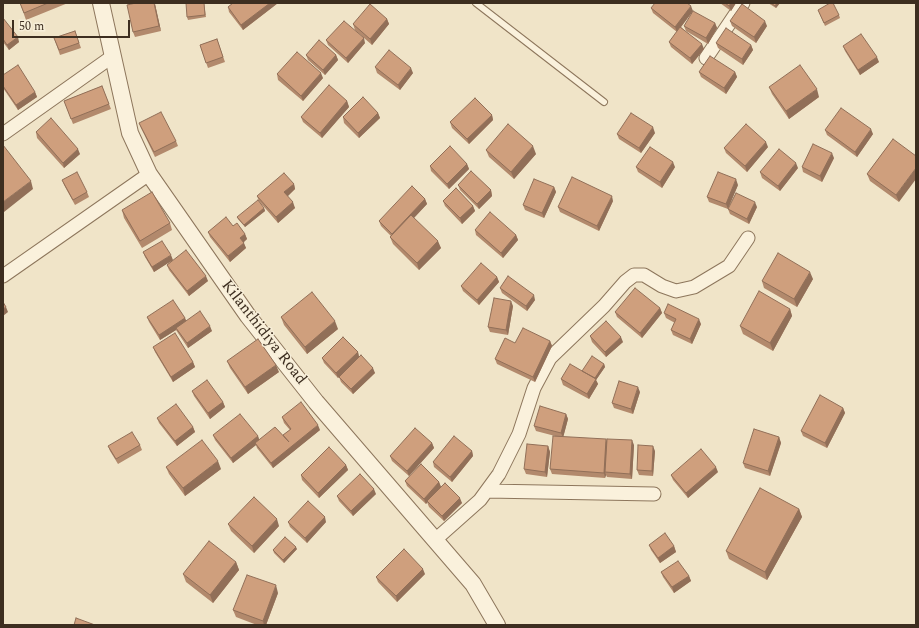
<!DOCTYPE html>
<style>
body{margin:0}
#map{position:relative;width:919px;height:628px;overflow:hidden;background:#f0e4c8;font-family:Spectral,serif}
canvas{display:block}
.frame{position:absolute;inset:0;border:4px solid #3d2e20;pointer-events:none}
.scale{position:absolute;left:12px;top:20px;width:118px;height:18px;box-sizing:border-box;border:2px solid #3d2e20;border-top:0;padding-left:5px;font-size:12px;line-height:14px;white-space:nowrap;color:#3d2e20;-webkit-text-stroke:3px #f7eed8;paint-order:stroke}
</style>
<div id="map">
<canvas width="919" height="628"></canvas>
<div class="frame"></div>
<div class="scale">50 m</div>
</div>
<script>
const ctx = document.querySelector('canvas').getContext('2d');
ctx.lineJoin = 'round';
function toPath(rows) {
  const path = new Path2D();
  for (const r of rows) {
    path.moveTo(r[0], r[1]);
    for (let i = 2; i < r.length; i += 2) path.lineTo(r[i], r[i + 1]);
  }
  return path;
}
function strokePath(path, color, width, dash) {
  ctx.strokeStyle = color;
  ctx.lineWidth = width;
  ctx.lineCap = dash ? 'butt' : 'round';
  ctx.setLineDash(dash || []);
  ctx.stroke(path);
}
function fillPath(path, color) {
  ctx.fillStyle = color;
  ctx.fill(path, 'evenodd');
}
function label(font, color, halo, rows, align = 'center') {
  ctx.font = font + ' Spectral,serif';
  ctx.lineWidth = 3;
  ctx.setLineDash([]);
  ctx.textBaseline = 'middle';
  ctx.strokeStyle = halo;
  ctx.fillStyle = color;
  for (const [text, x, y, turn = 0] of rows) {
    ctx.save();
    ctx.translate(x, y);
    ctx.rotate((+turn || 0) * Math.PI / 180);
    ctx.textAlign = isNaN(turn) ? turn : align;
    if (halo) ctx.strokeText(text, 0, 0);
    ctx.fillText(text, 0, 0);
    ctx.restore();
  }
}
const service = toPath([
 [476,3,604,102]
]);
const minor = toPath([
 [706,58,743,3],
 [3,134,113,56],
 [3,276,149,174],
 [487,491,654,494],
 [435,540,480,500,499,474,519,434,534,388,550,358,604,306,625,282,634,275,644,275,662,286,676,291,694,287,729,266,748,238]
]);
const tertiary = toPath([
 [101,3,130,133,149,174,248,316,316,402,473,584,497,625]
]);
strokePath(service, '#8d765c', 8);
strokePath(minor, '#8d765c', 15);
strokePath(tertiary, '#8d765c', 18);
strokePath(service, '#faf1dc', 6);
strokePath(minor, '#faf1dc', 13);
strokePath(tertiary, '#faf1dc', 16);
fillPath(toPath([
 [20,3,68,3,26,20],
 [204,3,206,17,188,20,187,17],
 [233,3,278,3,243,30,229,12,228,7],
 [720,3,736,3,731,11],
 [768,3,780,3,776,8],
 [155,4,161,31,135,37,133,32],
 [651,8,693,11,681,27,704,49,692,64,671,47,669,42,677,32,653,13],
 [818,10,839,15,840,18,825,26],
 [3,18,19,42,9,50,3,42],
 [387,19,389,24,372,45,355,30,353,24],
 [730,21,767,26,756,43,732,26],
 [715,23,717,28,708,44,686,31,684,26],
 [75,31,81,48,60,55,54,38],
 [217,39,225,62,208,68,200,45],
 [326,40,365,43,348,63,328,45],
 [716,43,751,45,753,50,743,65,718,48],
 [843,46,879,62,860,75,845,51],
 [306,55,336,55,338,60,325,75,308,60],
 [375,67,413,73,400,90,377,73],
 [699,72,735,72,737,77,726,94,701,77],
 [277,74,323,78,303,101,278,80],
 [3,75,35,92,37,97,18,110,3,88],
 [102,86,111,109,73,124,64,101],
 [769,87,819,97,789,119,772,94],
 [347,101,349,107,322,138,303,122,301,117],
 [378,113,380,118,359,138,344,123,343,117],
 [492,115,493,120,469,144,452,128,450,122],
 [139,123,176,141,178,146,155,157,141,128],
 [825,130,873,134,857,157,827,135],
 [36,132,80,154,64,168,37,138],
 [655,133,641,153,619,139,617,134],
 [893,139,899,202,870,181,867,174],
 [768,147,747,172,726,153,724,148],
 [486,150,536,154,514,179,489,157],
 [834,158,822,182,803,172,802,167],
 [467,164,469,169,449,189,431,171,430,166],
 [636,167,675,167,662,188,638,172],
 [798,168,780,191,762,178,760,172],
 [62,180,87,192,89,197,75,205,64,185],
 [294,184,295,189,287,196,295,208,278,223,259,201,257,196],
 [458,185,491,190,492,196,479,209,460,190],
 [738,185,728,208,757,207,749,224,730,214,728,209,709,202,707,197],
 [554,187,556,192,544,218,525,210,523,205],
 [425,199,427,204,414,218,441,248,419,270,393,244,390,237,391,236,381,226,379,221],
 [443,201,473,206,475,211,462,224,445,206],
 [613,201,599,231,560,212,558,207],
 [264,208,265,211,245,227,238,219,237,217],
 [122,210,170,223,172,230,142,248,124,218],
 [233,226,245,234,247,239,243,242,246,248,230,262,210,237,208,232],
 [475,230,516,235,518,240,503,258,476,235],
 [143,252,172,260,208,281,189,296,169,270,167,265,171,261,154,272,145,257],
 [497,277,499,282,479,305,463,291,461,286],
 [813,279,797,307,764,288,762,281],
 [500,288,535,300,527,311,502,293],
 [513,306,508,335,490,332,488,327],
 [660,308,662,313,642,338,617,317,615,312],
 [790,309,792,316,773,351,743,334,740,326],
 [664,313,701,324,692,344,673,335,671,330,675,323,666,318],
 [147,317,185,318,186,321,212,331,188,348,176,330,160,340,149,322],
 [281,317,338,329,307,354,284,325],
 [590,336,623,342,606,357,592,342],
 [550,341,552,346,535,382,497,364,495,359,515,343],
 [153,347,193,362,195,367,173,382,155,352],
 [358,352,359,357,375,373,353,394,341,382,339,377,338,378,324,363,322,358],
 [227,361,279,372,248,394,230,368],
 [604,364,605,367,596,380,598,384,589,399,563,385,561,379],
 [192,391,223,402,225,407,210,419,194,396],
 [640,392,633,414,614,408,612,403],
 [843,408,845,413,827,448,803,436,801,431],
 [566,414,568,419,563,437,634,445,632,479,607,477,606,475,605,478,552,474,550,469,555,436,536,431,534,426],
 [282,417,320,430,273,468,257,448,256,445,233,463,215,440,213,435,258,436,259,440,284,437,283,435,290,430,284,423],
 [157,418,193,427,195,432,177,446,159,423],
 [779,437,781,443,770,476,745,468,743,463],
 [432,443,434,448,409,476,392,461,390,456],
 [140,445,142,450,118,464,110,451,108,446],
 [548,446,550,452,547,477,526,474,524,469],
 [472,451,473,456,452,482,434,467,433,462],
 [655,451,653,476,639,475,637,470],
 [346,465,348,470,319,498,302,480,301,475],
 [166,467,221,469,185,496,169,474],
 [718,472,688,498,673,480,671,475],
 [405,481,439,482,441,487,462,503,444,521,429,507,427,502,426,504,407,486],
 [376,494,353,516,339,501,337,496],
 [799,509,802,517,767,580,729,559,726,551],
 [288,522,326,522,307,543,290,527],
 [228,524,279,526,254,553,231,531],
 [649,545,674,546,676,552,660,563,651,550],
 [297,549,284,563,274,553,273,550],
 [236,562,239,570,213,603,186,582,183,574],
 [661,572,689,576,691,581,674,593,663,577],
 [425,574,397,602,378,582,376,577],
 [278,593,266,625,257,625,236,617,233,610]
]), '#b2896c');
fillPath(toPath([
 [154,3,155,4,161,31,159,26],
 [270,3,278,3,243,30,241,25],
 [731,3,736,3,731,11,729,6],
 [777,3,780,3,776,8,775,6],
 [691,6,693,11,677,32,675,27],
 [387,19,389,24,372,45,370,39],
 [765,21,767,26,756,43,754,37],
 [715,23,717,28,708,44,706,38],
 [18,37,19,42,9,50,7,45],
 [364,38,365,43,348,63,346,58],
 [702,44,704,49,692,64,690,58],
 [751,45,753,50,743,65,742,59],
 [336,55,338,60,325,75,323,70],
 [877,57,879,62,860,75,858,70],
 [411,68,413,73,400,90,398,85],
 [735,72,737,77,726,94,724,88],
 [321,73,323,78,303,101,301,96],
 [817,89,819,97,789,119,786,111],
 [35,92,37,97,18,110,16,105],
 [347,101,349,107,322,138,320,133],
 [378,113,380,118,359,138,358,133],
 [492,115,493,120,469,144,467,139],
 [653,127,655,133,641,153,639,148],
 [871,129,873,134,857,157,855,152],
 [766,142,768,147,747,172,745,166],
 [533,146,536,154,514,179,511,172],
 [78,149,80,154,64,168,63,163],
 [832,153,834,158,822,182,820,176],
 [673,162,675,167,662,188,660,182],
 [796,163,798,168,780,191,778,186],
 [467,164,469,169,449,189,447,184],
 [916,168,916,179,899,202,896,195],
 [736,179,738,185,728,209,726,204],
 [31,181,33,189,4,212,3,202],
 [294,184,295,189,286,198,284,192],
 [554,187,556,192,544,218,542,213],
 [491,190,492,196,479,209,477,204],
 [612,196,613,201,599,231,597,226],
 [425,199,427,204,394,239,392,234],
 [293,202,295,208,278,223,276,217],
 [755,202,757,207,749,224,747,219],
 [473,206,475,211,462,224,460,218],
 [264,208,265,211,245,227,244,225],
 [245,234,247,239,242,244,240,238],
 [516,235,518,240,503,258,501,253],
 [438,241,441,248,419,270,417,263],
 [244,243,246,248,230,262,228,256],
 [171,255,173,260,154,272,152,267],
 [810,272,813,279,797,307,794,299],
 [206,276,208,281,189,296,187,291],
 [497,277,499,282,479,305,477,300],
 [534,295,535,300,527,311,526,306],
 [511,301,513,306,508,335,506,330],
 [6,307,8,312,3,316,3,309],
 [660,308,662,313,642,338,640,333],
 [790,309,792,316,773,351,770,343],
 [185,318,187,323,176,328,176,330,160,340,159,335],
 [699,319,701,324,692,344,690,339],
 [335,321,338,329,307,354,305,347],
 [210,326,212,331,188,348,187,343],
 [621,337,623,342,606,357,605,352],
 [550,341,552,346,535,382,533,377],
 [358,352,359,357,338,378,336,373],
 [193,362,195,367,173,382,171,377],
 [604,364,605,367,596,380,598,384,589,399,587,394,594,379],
 [276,365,279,372,248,394,245,387],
 [373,368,375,373,353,394,351,389],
 [638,387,640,392,633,414,631,409],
 [223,402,225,407,210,419,208,413],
 [843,408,845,413,827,448,825,443],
 [566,414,568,419,563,438,561,433],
 [318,425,320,430,273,468,271,463],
 [193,427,195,432,177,446,175,441],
 [258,436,260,442,255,443,256,445,233,463,231,458],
 [779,437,781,443,770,476,768,471],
 [606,439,608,444,605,472,606,475,605,478,604,473],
 [632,440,634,445,632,479,630,474],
 [432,443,434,448,409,476,407,471],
 [548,446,550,452,547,477,545,472],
 [653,446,655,451,653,476,652,471],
 [472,451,473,456,452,482,450,477],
 [218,461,221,469,185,496,183,488],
 [346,465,348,470,319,498,318,493],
 [716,467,718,472,688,498,686,493],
 [439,482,441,487,426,504,424,499],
 [374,489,376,494,353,516,351,511],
 [460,498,462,503,444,521,442,516],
 [799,509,802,517,767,580,765,572],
 [325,517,326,522,307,543,305,538],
 [277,519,279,526,254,553,252,546],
 [674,546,676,552,660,563,658,558],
 [296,547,297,549,284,563,283,560],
 [236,562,239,570,213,603,210,595],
 [423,569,425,574,397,602,396,596],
 [689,576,691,581,674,593,672,587],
 [276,585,278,593,266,625,264,625,263,621]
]), '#916f58');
const building = toPath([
 [20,3,48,3,24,13,20,3],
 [136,3,154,3,159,26,133,32,127,5,136,3],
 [186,3,204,3,205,15,187,17,186,3],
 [233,3,270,3,241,25,228,7,233,3],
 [655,3,687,3,691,6,675,27,651,8,655,3],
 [725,3,731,3,729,6,725,3],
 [771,3,777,3,775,6,771,3],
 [830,3,833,3,839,15,824,23,818,10,830,3],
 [370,4,387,19,370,39,353,24,370,4],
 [742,4,765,21,754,37,730,21,742,4],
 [693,11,715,23,706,38,684,26,693,11],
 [3,18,18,37,7,45,3,39,3,18],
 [344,21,364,38,346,58,326,40,344,21],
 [680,27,702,44,690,58,669,42,680,27],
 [726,28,751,45,742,59,716,43,726,28],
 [75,31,79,43,59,50,54,38,75,31],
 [861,34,877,57,858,70,843,46,861,34],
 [217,39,223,57,206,63,200,45,217,39],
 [319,40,336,55,323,70,306,55,319,40],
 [389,50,411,68,398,85,375,67,389,50],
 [297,52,321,73,301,96,277,74,297,52],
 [710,56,735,72,724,88,699,72,710,56],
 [18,65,35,92,16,105,3,86,3,75,18,65],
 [800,65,817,89,786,111,769,87,800,65],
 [329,85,347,101,320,133,301,117,329,85],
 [102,86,109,104,71,119,64,101,102,86],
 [363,97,378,113,358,133,343,117,363,97],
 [475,98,492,115,467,139,450,122,475,98],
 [841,108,871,129,855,152,825,130,841,108],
 [161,112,176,141,154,152,139,123,161,112],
 [631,113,653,127,639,148,617,134,631,113],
 [51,118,78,149,63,163,36,132,51,118],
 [508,124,533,146,511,172,486,150,508,124],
 [746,124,766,142,745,166,724,148,746,124],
 [893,139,916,156,916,168,896,195,867,174,893,139],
 [813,144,832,153,820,176,802,167,813,144],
 [3,145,31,181,3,202,3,145],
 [450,146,467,164,447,184,430,166,450,146],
 [650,147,673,162,660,182,636,167,650,147],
 [779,149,796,163,778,186,760,172,779,149],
 [471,171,491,190,477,204,458,185,471,171],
 [77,172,87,192,73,200,62,180,77,172],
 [718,172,736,179,726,204,707,197,718,172],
 [284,173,294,184,284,192,293,202,276,217,257,196,284,173],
 [572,177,612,196,597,226,558,207,572,177],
 [534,179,554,187,542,213,523,205,534,179],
 [412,186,425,199,392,234,379,221,412,186],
 [456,188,473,206,460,218,443,201,456,188],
 [152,192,170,223,140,241,122,210,152,192],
 [736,193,755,202,747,219,728,209,736,193],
 [258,200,264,208,244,225,237,217,258,200],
 [490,212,516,235,501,253,475,230,490,212],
 [411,215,438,241,417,263,390,237,411,215],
 [226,217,233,226,237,223,245,234,240,238,244,243,228,256,208,232,226,217],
 [162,241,171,255,152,267,143,252,162,241],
 [186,250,206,276,187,291,167,265,186,250],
 [778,253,810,272,794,299,762,281,778,253],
 [481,263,497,277,477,300,461,286,481,263],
 [508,276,534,295,526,306,500,288,508,276],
 [635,288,660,308,640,333,615,312,635,288],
 [759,291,790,309,770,343,740,326,759,291],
 [312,292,335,321,305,347,281,317,312,292],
 [494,298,511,301,506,330,488,327,494,298],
 [173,300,185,318,159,335,147,317,173,300],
 [3,302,6,307,3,309,3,302],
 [668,304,699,319,690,339,671,330,676,319,664,313,668,304],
 [200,311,210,326,187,343,176,328,200,311],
 [606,321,621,337,605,352,590,336,606,321],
 [523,328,550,341,533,377,495,359,505,338,515,343,523,328],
 [175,333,193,362,171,377,153,347,175,333],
 [343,337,358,352,336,373,322,358,343,337],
 [258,339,276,365,245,387,227,361,258,339],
 [361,355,373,368,351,389,339,377,361,355],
 [592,356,604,364,595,378,582,371,592,356],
 [570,364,596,379,587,394,561,379,570,364],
 [207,380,223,402,208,413,192,391,207,380],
 [619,381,638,387,631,409,612,403,619,381],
 [820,395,843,408,825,443,801,431,820,395],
 [301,402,318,425,271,463,255,443,275,427,289,442,283,435,291,429,282,417,301,402],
 [176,404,193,427,175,441,157,418,176,404],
 [540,406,566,414,561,433,534,426,540,406],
 [240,414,258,436,231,458,213,435,240,414],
 [415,428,432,443,407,471,390,456,415,428],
 [754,429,779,437,768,471,743,463,754,429],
 [132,432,140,445,116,459,108,446,132,432],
 [454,436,472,451,450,477,433,462,454,436],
 [553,436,606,439,604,473,550,469,553,436],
 [607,439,632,440,630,474,605,472,607,439],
 [202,440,218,461,183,488,166,467,202,440],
 [527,444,548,446,545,472,524,469,527,444],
 [638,445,653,446,652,471,637,470,638,445],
 [329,447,346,465,318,493,301,475,329,447],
 [701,449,716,467,686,493,671,475,701,449],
 [421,464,439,482,424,499,405,481,421,464],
 [360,474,374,489,351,511,337,496,360,474],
 [445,483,460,498,442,516,427,501,445,483],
 [760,488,799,509,765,572,726,551,760,488],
 [254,497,277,519,252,546,228,524,254,497],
 [308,501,325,517,305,538,288,522,308,501],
 [665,533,674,546,658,558,649,545,665,533],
 [285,537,296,547,283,560,273,550,285,537],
 [209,541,236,562,210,595,183,574,209,541],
 [404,549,423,569,396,596,376,577,404,549],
 [678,561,689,576,672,587,661,572,678,561],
 [247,575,276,585,263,621,233,610,247,575],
 [76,618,95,625,74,625,76,618]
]);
fillPath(building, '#cf9f7d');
strokePath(building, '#916f58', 1);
label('16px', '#3d2e20', '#f7eed8', [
 ["Kilanthidiya Road",263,333,52]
]);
</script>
